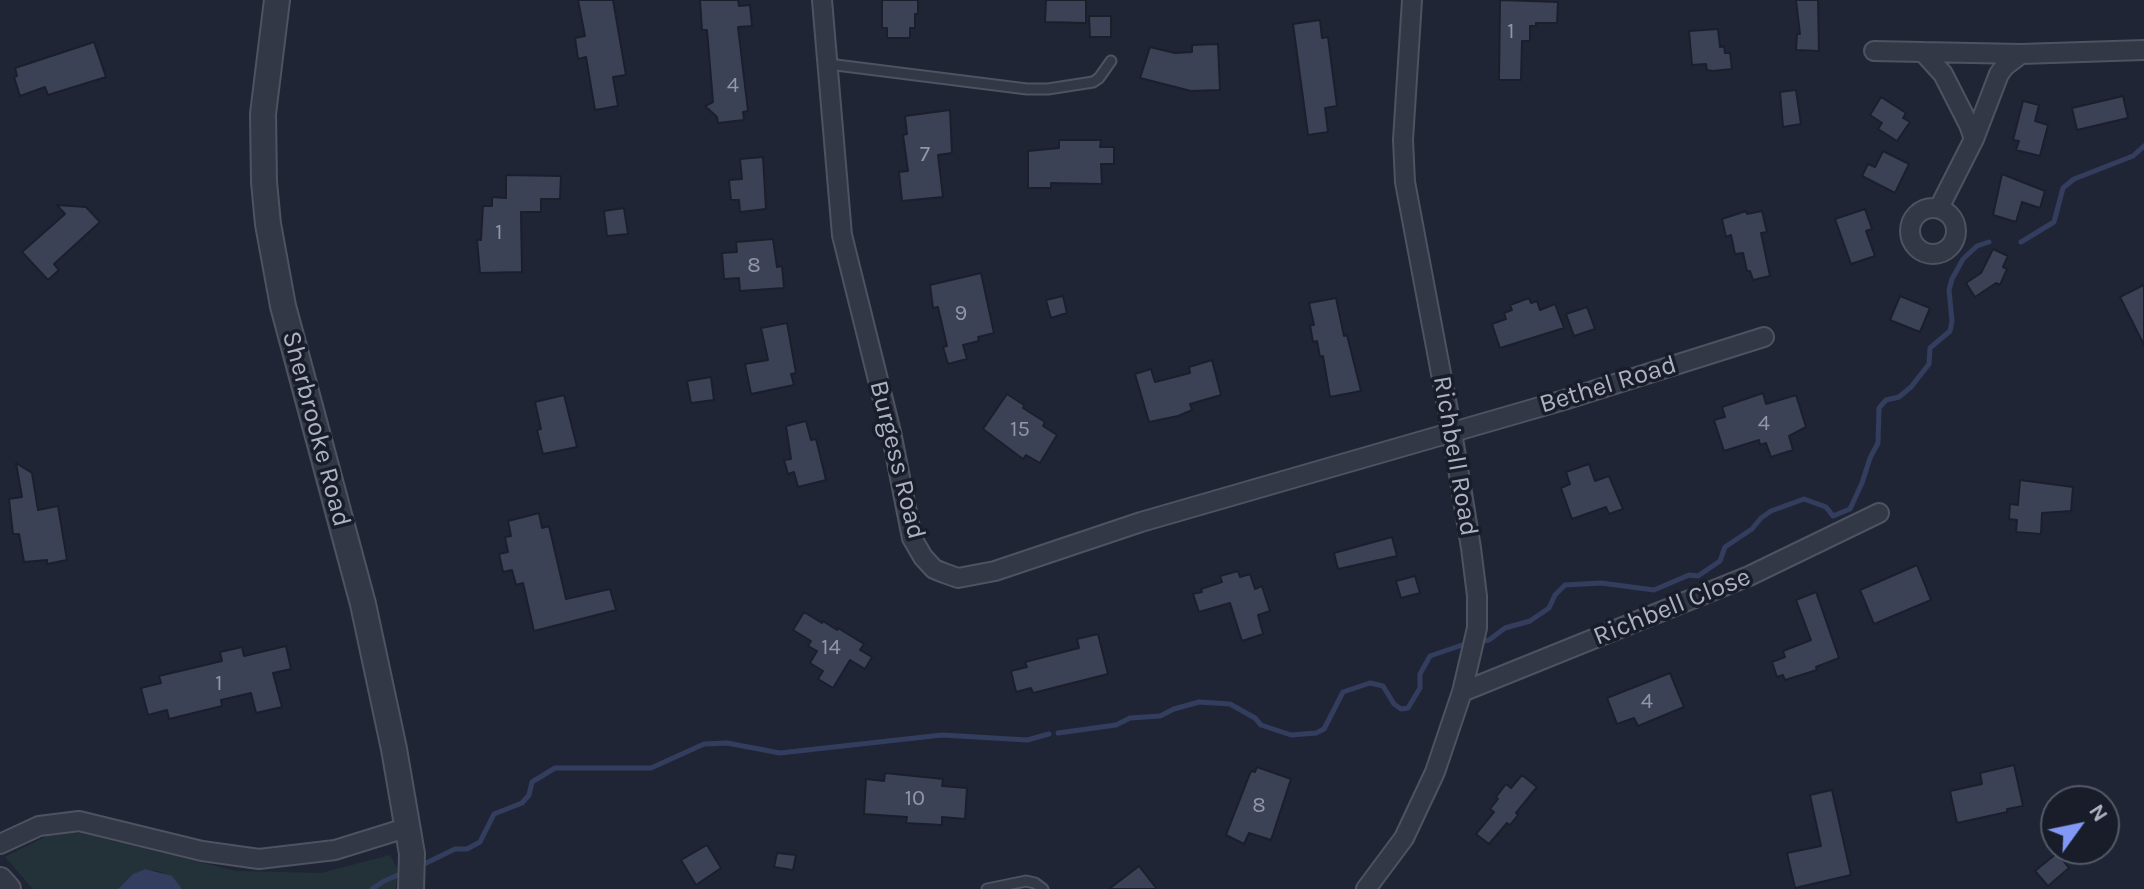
<!DOCTYPE html>
<style>
body{margin:0}
#map{position:relative;width:2144px;height:889px;overflow:hidden;background:#202535;font-family:Karla,sans-serif}
canvas{display:block}
.north{position:absolute;left:2040px;top:785px;width:80px;height:80px;box-sizing:border-box;background:#191d2a;border:2px solid #545967;border-radius:50%;rotate:57deg;font-size:22px;font-weight:700;line-height:32px;text-align:center;color:#adb2c3}
.north::after{content:'';display:block;margin:auto;width:28px;height:36px;background:#8199f5;clip-path:polygon(50% 0,100% 100%,50% 72%,0 100%)}
</style>
<div id="map">
<canvas width="2144" height="889"></canvas>
<div class="north">N</div>
</div>
<script>
const ctx = document.querySelector('canvas').getContext('2d');
ctx.lineJoin = 'round';
function fillPath(path, color) {
  ctx.fillStyle = color;
  ctx.fill(path, 'evenodd');
}
function toPath(rows) {
  const path = new Path2D();
  for (const r of rows) {
    if (r.length === 3) {
      path.moveTo(r[0] + r[2], r[1]);
      path.arc(r[0], r[1], r[2], 0, 2 * Math.PI);
      continue;
    }
    path.moveTo(r[0], r[1]);
    for (let i = 2; i < r.length; i += 2) path.lineTo(r[i], r[i + 1]);
  }
  return path;
}
function strokePath(path, color, width, dash) {
  ctx.strokeStyle = color;
  ctx.lineWidth = width;
  ctx.lineCap = dash ? 'butt' : 'round';
  ctx.setLineDash(dash || []);
  ctx.stroke(path);
}
function label(font, color, halo, rows, align = 'center') {
  ctx.font = font + ' Karla,sans-serif';
  ctx.lineWidth = 7;
  ctx.setLineDash([]);
  ctx.textBaseline = 'middle';
  ctx.strokeStyle = halo;
  ctx.fillStyle = color;
  for (const [text, x, y, turn = 0] of rows) {
    ctx.save();
    ctx.translate(x, y);
    ctx.rotate((+turn || 0) * Math.PI / 180);
    ctx.textAlign = isNaN(turn) ? turn : align;
    if (halo) ctx.strokeText(text, 0, 0);
    ctx.fillText(text, 0, 0);
    ctx.restore();
  }
}
fillPath(toPath([
 [76,832,236,871,321,873,390,855,398,870,396,889,182,889,162,872,145,869,133,874,118,889,33,889,5,857,51,834]
]), '#233238');
fillPath(toPath([
 [145,869,172,876,182,889,118,889,133,874]
]), '#333d5d');
strokePath(toPath([
 [2021,242,2054,222,2063,188,2074,179,2133,156,2144,146],
 [1478,642,1489,640,1505,628,1530,621,1549,608,1555,595,1565,585,1601,583,1654,590,1689,575,1698,576,1720,561,1725,547,1752,529,1761,518,1771,511,1804,499,1826,507,1833,516,1850,509,1862,483,1870,458,1878,443,1879,408,1886,400,1899,397,1911,387,1929,364,1930,348,1950,331,1952,321,1949,290,1952,279,1963,259,1977,246,1989,242],
 [1058,733,1116,725,1130,718,1160,716,1174,709,1199,702,1230,704,1255,718,1261,725,1291,735,1316,733,1324,729,1343,692,1370,683,1383,686,1394,704,1401,709,1408,708,1420,688,1420,674,1430,656,1468,643],
 [420,866,455,849,467,849,480,842,494,814,522,803,529,795,532,782,555,768,651,768,704,744,727,743,780,753,942,735,1027,740,1049,734],
 [372,889,384,881,403,873]
]), '#333d5d', 5);
const building = toPath([
 [578,0,613,0,626,75,613,77,618,106,595,110,586,57,578,59,575,38,585,36,578,0],
 [700,0,738,0,739,6,750,5,752,26,738,27,748,111,743,112,744,120,718,123,717,117,705,106,713,102,707,30,702,30,700,0],
 [882,0,918,0,918,14,915,14,915,28,910,28,910,38,887,38,887,28,882,28,882,0],
 [1046,0,1086,0,1086,23,1045,22,1046,0],
 [1500,0,1558,2,1557,23,1536,23,1536,26,1530,26,1530,41,1522,41,1521,80,1499,80,1500,0],
 [1796,0,1818,0,1819,51,1796,50,1797,34,1800,34,1796,0],
 [1089,16,1111,16,1111,37,1090,37,1089,16],
 [1320,20,1322,38,1328,37,1337,106,1325,108,1328,132,1308,135,1293,24,1320,20],
 [1718,29,1720,47,1724,46,1725,53,1730,53,1732,69,1713,71,1707,70,1706,64,1692,65,1689,31,1718,29],
 [94,42,106,77,48,95,45,87,20,96,14,77,17,76,15,68,94,42],
 [1218,44,1220,90,1191,91,1140,78,1150,47,1175,53,1192,52,1192,45,1218,44],
 [1796,90,1801,124,1783,127,1780,92,1796,90],
 [2123,96,2128,118,2077,130,2072,108,2123,96],
 [1881,97,1906,113,1903,118,1910,122,1897,141,1878,129,1882,123,1870,115,1881,97],
 [2023,101,2039,105,2035,121,2048,125,2040,156,2016,150,2019,141,2013,140,2023,101],
 [950,110,952,153,938,155,943,197,902,201,899,172,908,171,903,135,907,134,905,116,950,110],
 [1059,140,1101,140,1100,147,1114,147,1114,164,1101,164,1102,184,1051,183,1051,188,1028,188,1028,151,1059,148,1059,140],
 [1883,151,1909,164,1895,193,1862,176,1868,164,1875,167,1883,151],
 [763,157,766,209,740,212,739,200,731,200,729,180,742,179,740,159,763,157],
 [2002,174,2045,191,2040,208,2022,202,2016,222,1993,215,2002,174],
 [506,175,561,176,560,199,541,199,541,212,521,212,522,272,480,273,477,239,481,240,483,206,492,206,492,197,506,198,506,175],
 [57,205,86,207,100,222,54,264,59,270,48,280,22,252,65,214,57,205],
 [624,208,628,234,607,236,604,211,624,208],
 [1865,209,1872,229,1866,231,1875,256,1851,264,1835,219,1865,209],
 [1746,211,1747,214,1762,211,1767,232,1761,233,1770,276,1753,280,1750,271,1747,271,1743,253,1735,254,1731,235,1726,237,1722,219,1746,211],
 [773,239,777,267,782,266,784,288,740,291,739,278,724,279,722,253,737,252,736,242,773,239],
 [1993,249,2008,256,2003,267,2007,269,2000,285,1996,283,1975,297,1966,283,1981,273,1993,249],
 [981,273,994,333,978,337,979,341,963,345,967,359,948,364,943,347,947,346,938,307,933,308,930,285,981,273],
 [2144,285,2144,345,2120,297,2144,285],
 [1063,296,1067,313,1051,318,1046,300,1063,296],
 [1900,296,1930,308,1920,332,1890,320,1900,296],
 [1336,298,1344,336,1347,335,1361,391,1330,397,1323,356,1320,357,1317,341,1313,342,1310,325,1314,325,1309,303,1336,298],
 [1529,298,1531,303,1537,301,1540,310,1555,304,1564,328,1500,348,1492,324,1506,319,1504,313,1512,310,1510,305,1529,298],
 [1587,307,1595,329,1574,336,1566,314,1587,307],
 [787,323,796,373,791,374,794,385,751,394,745,364,768,360,761,328,787,323],
 [1212,360,1221,395,1190,404,1192,410,1178,416,1149,422,1135,374,1151,369,1155,382,1190,373,1189,367,1212,360],
 [711,377,714,400,691,403,687,381,711,377],
 [1763,393,1766,404,1796,395,1806,427,1789,436,1793,450,1771,457,1766,443,1760,445,1759,440,1724,451,1714,420,1725,417,1722,407,1763,393],
 [1007,394,1024,405,1023,408,1045,422,1043,426,1057,435,1040,463,1026,455,1023,459,983,429,1007,394],
 [564,395,577,447,543,454,537,430,541,429,535,402,564,395],
 [806,421,811,440,816,439,826,480,798,487,794,472,788,474,784,460,791,459,786,426,806,421],
 [16,463,32,473,38,510,58,506,67,560,47,564,47,560,24,562,19,534,13,534,9,499,22,497,16,463],
 [1589,464,1595,481,1609,476,1623,509,1609,514,1606,507,1572,519,1561,488,1570,484,1566,472,1589,464],
 [2020,480,2073,487,2071,511,2042,513,2041,534,2016,532,2017,520,2009,519,2010,504,2018,505,2020,480],
 [539,513,542,528,549,526,566,599,610,589,616,610,534,631,523,583,516,585,512,570,503,572,499,554,508,552,505,537,511,536,508,521,539,513],
 [1392,537,1397,556,1338,569,1334,553,1392,537],
 [1917,565,1931,600,1874,624,1860,590,1917,565],
 [1238,571,1240,577,1250,574,1255,589,1262,586,1270,611,1258,615,1263,634,1242,641,1230,603,1199,612,1193,594,1202,592,1201,589,1222,582,1220,576,1238,571],
 [1415,576,1420,593,1401,598,1396,581,1415,576],
 [1816,592,1839,658,1816,667,1817,670,1785,680,1783,675,1777,677,1772,662,1785,657,1783,651,1811,640,1796,600,1816,592],
 [804,612,822,623,823,621,837,630,838,628,864,644,860,650,872,657,865,669,850,660,833,688,818,679,823,671,810,663,817,651,808,646,811,641,793,630,804,612],
 [1098,634,1108,674,1033,693,1031,688,1016,692,1011,671,1027,667,1025,662,1079,648,1077,639,1098,634],
 [286,646,291,669,273,673,282,707,256,713,251,693,221,700,222,706,169,719,167,710,148,715,141,688,161,683,159,676,222,661,220,652,242,647,244,656,286,646],
 [1670,673,1684,707,1638,726,1634,718,1617,724,1607,698,1670,673],
 [2014,765,2023,806,2007,809,2007,812,1957,823,1950,791,1982,784,1980,773,2014,765],
 [1257,767,1291,779,1271,840,1249,833,1244,844,1226,835,1251,771,1255,772,1257,767],
 [885,773,943,779,942,786,967,788,965,819,942,817,942,825,906,823,907,817,864,814,866,779,884,781,885,773],
 [1522,775,1537,787,1516,813,1518,815,1510,825,1507,823,1489,844,1476,834,1494,812,1490,809,1498,799,1496,797,1506,784,1511,788,1522,775],
 [1832,790,1851,875,1795,888,1787,853,1821,846,1810,795,1832,790],
 [707,845,721,868,696,885,681,860,707,845],
 [777,853,796,855,793,870,774,867,777,853],
 [2057,853,2069,868,2048,886,2035,871,2057,853],
 [1139,866,1157,889,1109,889,1139,866]
]);
fillPath(building, '#3c4256');
strokePath(building, '#1b1f2c', 2);
const service = toPath([
 [828,64,1027,89,1048,89,1093,82,1099,78,1111,61],
 [987,889,1026,881,1035,883,1043,889]
]);
const minor = toPath([
 [822,0,842,235,891,432,912,538,923,557,934,569,944,573,958,578,995,571,1141,522,1564,400,1764,337],
 [1874,51,2021,54,2144,50],
 [1923,52,1943,74,1969,125,1974,139],
 [1933,231,23],
 [1939,208,1974,139,1999,74,2005,66,2021,54],
 [1462,692,1749,576,1879,513],
 [0,844,39,826,79,821,202,851,259,859,335,850,409,827],
 [1366,889,1404,838,1435,772,1462,692,1477,628,1477,596,1471,548,1452,432,1405,182,1403,140,1412,0]
]);
const tertiary = toPath([
 [277,0,263,114,264,182,268,224,283,306,363,604,394,749,412,854,411,889],
 [0,880,8,889]
]);
strokePath(service, '#4e5261', 13);
strokePath(minor, '#4e5261', 22);
strokePath(tertiary, '#4e5261', 28);
strokePath(service, '#333846', 9);
strokePath(minor, '#333846', 18);
strokePath(tertiary, '#333846', 24);
label('22px', '#9196a8', null, [
 ["1",1511,32],
 ["4",733,86],
 ["7",925,155],
 ["1",499,233],
 ["8",754,266],
 ["9",961,314],
 ["4",1764,424],
 ["15",1020,430],
 ["14",831,648],
 ["1",219,684],
 ["4",1647,702],
 ["10",915,799],
 ["8",1259,806]
]);
label('26px', '#adb2c3', '#191d2a', [
 ["Bethel Road",1608,385,-17],
 ["Sherbrooke Road",316,429,75],
 ["Richbell Road",1455,456,80],
 ["Burgess Road",897,460,76],
 ["Richbell Close",1672,607,-22]
]);
</script>
